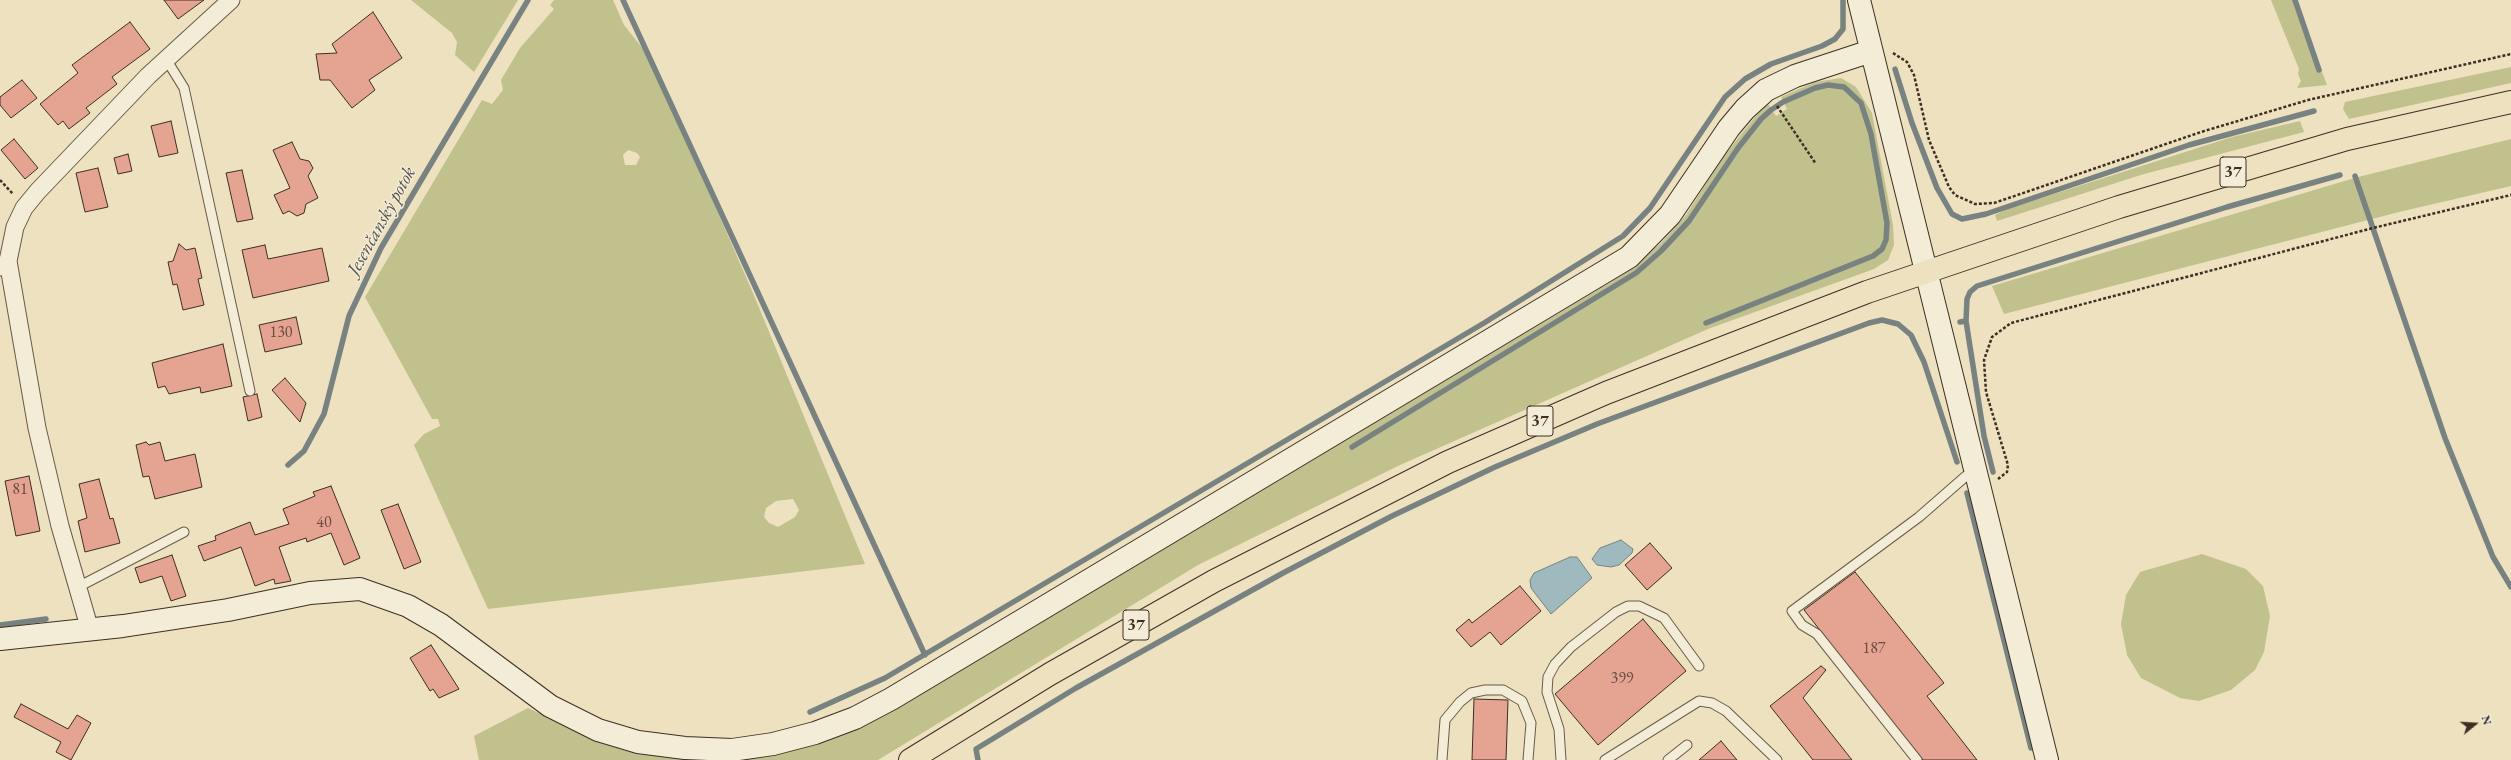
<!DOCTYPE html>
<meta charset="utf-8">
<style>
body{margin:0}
#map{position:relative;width:2511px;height:760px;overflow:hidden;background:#ede1c0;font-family:"EB Garamond",serif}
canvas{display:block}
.north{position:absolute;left:2455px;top:704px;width:40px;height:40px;-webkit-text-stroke:3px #f3ecd6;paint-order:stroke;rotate:72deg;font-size:11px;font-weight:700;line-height:16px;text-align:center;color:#3e2e24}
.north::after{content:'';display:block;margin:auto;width:14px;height:18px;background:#3e2e24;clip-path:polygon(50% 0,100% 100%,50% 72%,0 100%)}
</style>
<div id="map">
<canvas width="2511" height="760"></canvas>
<div class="north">N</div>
</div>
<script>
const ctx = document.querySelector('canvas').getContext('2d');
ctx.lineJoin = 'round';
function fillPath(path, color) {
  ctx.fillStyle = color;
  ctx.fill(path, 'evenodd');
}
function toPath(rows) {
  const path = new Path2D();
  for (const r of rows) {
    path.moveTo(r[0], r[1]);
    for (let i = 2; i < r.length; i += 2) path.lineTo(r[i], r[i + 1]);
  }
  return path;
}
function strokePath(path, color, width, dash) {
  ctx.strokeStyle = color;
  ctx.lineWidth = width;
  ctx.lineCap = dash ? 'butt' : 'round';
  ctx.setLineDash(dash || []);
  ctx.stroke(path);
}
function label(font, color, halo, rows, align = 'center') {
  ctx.font = font + ' "EB Garamond",serif';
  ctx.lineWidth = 3;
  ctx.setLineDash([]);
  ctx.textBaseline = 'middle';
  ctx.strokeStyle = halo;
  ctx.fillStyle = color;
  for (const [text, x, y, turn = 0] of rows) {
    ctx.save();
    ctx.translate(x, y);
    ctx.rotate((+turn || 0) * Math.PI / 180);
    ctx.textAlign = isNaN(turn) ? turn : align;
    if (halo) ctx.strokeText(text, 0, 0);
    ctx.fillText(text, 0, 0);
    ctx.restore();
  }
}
fillPath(toPath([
 [411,0,518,0,474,72,455,55,457,42,452,33],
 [554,0,613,0,624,25,644,50,676,117,753,293,865,564,488,609,414,445,424,434,440,426,438,419,432,419,365,297,482,100,492,104,503,90,501,80,520,48,554,9,550,5],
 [628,150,637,153,640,157,636,165,625,165,623,155],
 [793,499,799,510,795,517,778,527,769,523,764,517,766,508,776,501],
 [2271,0,2295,0,2327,85,2297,88,2301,81,2298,74,2299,69],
 [2511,67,2511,83,2349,119,2343,109,2345,102],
 [1841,78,1856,87,1872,113,1893,225,1894,245,1888,260,1874,269,1708,329,1400,465,1198,565,878,760,479,760,474,736,528,708,599,741,632,752,681,758,889,712,1611,282,1660,244,1686,215,1723,157,1759,112,1768,104,1776,116,1787,109,1781,97,1815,82],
 [2300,121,2304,132,2144,174,1997,221,1995,215,2010,208,2232,137],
 [2511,139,2511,186,2399,212,2004,314,1992,286,2358,177],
 [2202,554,2246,569,2263,586,2270,616,2264,652,2255,670,2231,690,2199,701,2180,698,2141,678,2127,655,2121,624,2126,595,2140,572]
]), '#c0c18d');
const water = toPath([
 [1621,540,1633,549,1632,553,1619,565,1611,567,1597,565,1592,559,1600,548,1621,540],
 [1570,557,1577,557,1592,578,1551,614,1531,588,1530,580,1534,573,1570,557]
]);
fillPath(water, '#9fbabe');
strokePath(water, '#788280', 1);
strokePath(toPath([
 [623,0,925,655],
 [2295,0,2319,70],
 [1895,69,1912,123,1937,188,1952,214,1962,219,1986,214,2189,145,2314,111],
 [2355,176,2445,438,2493,557,2511,587],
 [1960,322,1966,321],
 [1352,447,1636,273,1661,251,1689,221,1738,148,1761,119,1771,110,1783,102,1815,88,1828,85,1844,87,1861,103,1871,134,1887,223,1886,240,1882,249,1873,256,1706,323],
 [288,465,304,451,324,414,349,316,381,248,528,0],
 [1993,472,1984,436,1966,321,1967,299,1970,292,1977,286,2227,207,2340,175],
 [1967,493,2031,748],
 [0,625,46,619],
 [810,712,885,678,1484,323,1623,236,1650,208,1725,97,1745,79,1771,64,1822,46,1835,39,1843,29,1843,0],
 [978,760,976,749,1076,688,1283,573,1392,516,1495,467,1597,424,1869,323,1882,320,1898,324,1911,335,1924,362,1957,462]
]), '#788280', 5.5);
const building = toPath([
 [164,0,204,0,178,19,164,0],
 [373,12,402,58,369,80,375,90,352,108,330,80,320,80,316,54,337,53,332,44,373,12],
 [130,22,150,49,112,77,117,84,86,108,90,113,69,129,63,121,58,125,40,104,78,73,72,65,130,22],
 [22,80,37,98,11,118,0,105,0,97,22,80],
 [171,121,178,153,159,157,151,126,171,121],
 [14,139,38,168,25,179,1,150,14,139],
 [292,142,300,159,309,161,313,168,308,176,318,198,306,204,304,213,297,216,289,211,283,214,274,195,290,188,273,150,292,142],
 [128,154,132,171,118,174,114,158,128,154],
 [98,168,108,207,85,212,76,173,98,168],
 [242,170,253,219,237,222,226,173,242,170],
 [179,244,186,250,195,248,202,278,198,279,204,305,183,310,177,284,173,285,168,262,173,261,179,244],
 [265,245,268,259,322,248,329,281,253,298,242,250,265,245],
 [296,317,302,344,265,352,259,325,296,317],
 [223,344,232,386,201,393,200,387,169,394,165,386,158,388,152,363,223,344],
 [285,378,306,403,300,422,272,390,285,378],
 [257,394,262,417,248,421,243,397,257,394],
 [146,442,149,445,160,442,165,461,195,454,202,487,155,499,149,476,143,477,136,445,146,442],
 [29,476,40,531,16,536,5,481,29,476],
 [99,479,110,519,113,518,120,543,85,552,78,521,87,518,79,484,99,479],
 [331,486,360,558,344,565,331,533,307,542,306,538,279,547,291,581,275,584,274,579,255,586,241,547,204,561,198,546,216,540,215,536,250,522,255,535,289,524,283,509,315,496,313,492,331,486],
 [398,504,421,562,404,569,381,510,398,504],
 [1650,543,1672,568,1647,590,1625,565,1650,543],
 [172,555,186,596,171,601,162,576,140,583,135,568,172,555],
 [1855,572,1944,683,1927,696,1977,760,1923,760,1804,610,1855,572],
 [1520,586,1541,611,1501,645,1490,632,1471,647,1456,630,1469,619,1472,623,1520,586],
 [1643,619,1686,671,1598,745,1555,694,1643,619],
 [431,645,459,689,439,698,433,689,430,691,410,658,431,645],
 [1821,666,1826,670,1803,698,1852,760,1813,760,1770,706,1821,666],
 [1474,699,1508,700,1506,760,1472,760,1474,699],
 [21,704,68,729,77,715,91,723,71,760,56,752,61,742,14,717,21,704],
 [1721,741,1737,760,1699,760,1721,741]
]);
fillPath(building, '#e5a492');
strokePath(building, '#3e2e24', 1);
const lane = toPath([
 [166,59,184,88,250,391],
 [78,587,184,532],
 [1442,760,1445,720,1460,702,1471,693,1485,690,1503,690,1522,701,1531,723,1528,760],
 [1561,760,1559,729,1547,692,1548,677,1555,664,1571,647,1616,612,1628,606,1639,606,1664,618,1699,666],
 [1605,760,1699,701,1712,703,1726,711,1777,760],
 [1668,760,1687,745],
 [1917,760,1817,634,1802,625,1792,611,1919,517,1966,476,1975,472]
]);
const street = toPath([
 [8,261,37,428,60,526,90,630],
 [0,267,8,261,15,227,24,208,38,191,148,76,231,0]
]);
const secondary = toPath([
 [1859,0,2047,760],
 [0,639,123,626,228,610,310,593,360,589,408,606,441,625,550,706,598,730,638,742,685,748,732,750,773,744,815,733,855,718,891,699,1629,257,1670,215,1729,128,1745,109,1766,90,1795,76,1871,51]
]);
const primary = toPath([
 [910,760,1050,674,1214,581,1448,462,1606,393,1867,292,2119,207,2347,139,2511,102]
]);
strokePath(lane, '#6a5b4b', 11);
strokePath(street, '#6a5b4b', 19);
strokePath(secondary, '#3e2e24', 24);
strokePath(primary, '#3e2e24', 24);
strokePath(toPath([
 [1893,53,1907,62,1914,75,1929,140,1949,187,1955,195,1975,204,1994,203,2201,132,2308,100,2511,54],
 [1777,106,1816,164],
 [0,180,13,194],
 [1998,479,2007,472,2008,465,1986,392,1984,360,1992,337,2011,323,2373,228,2511,195]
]), '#3e2e24', 2.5, [3, 2]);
strokePath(lane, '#f3ecd6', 9);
strokePath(street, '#f3ecd6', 17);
strokePath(secondary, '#f3ecd6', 22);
strokePath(primary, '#ede1c0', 22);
label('16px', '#684c40', null, [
 ["130",281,333],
 ["81",20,490],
 ["40",324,523],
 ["187",1874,649],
 ["399",1622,679]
]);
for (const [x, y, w] of [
 [2233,172,26],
 [1540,421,26],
 [1136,625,26]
]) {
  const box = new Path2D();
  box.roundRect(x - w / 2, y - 15, w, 30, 3);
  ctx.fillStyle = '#f3ecd6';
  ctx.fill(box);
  strokePath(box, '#3e2e24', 1);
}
label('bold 17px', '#3e2e24', null, [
 ["37",2233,172],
 ["37",1540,421],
 ["37",1136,625]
]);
label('italic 19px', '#56514a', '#f3ecd6', [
 ["Jesenčanský potok",382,221,-61]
]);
</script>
